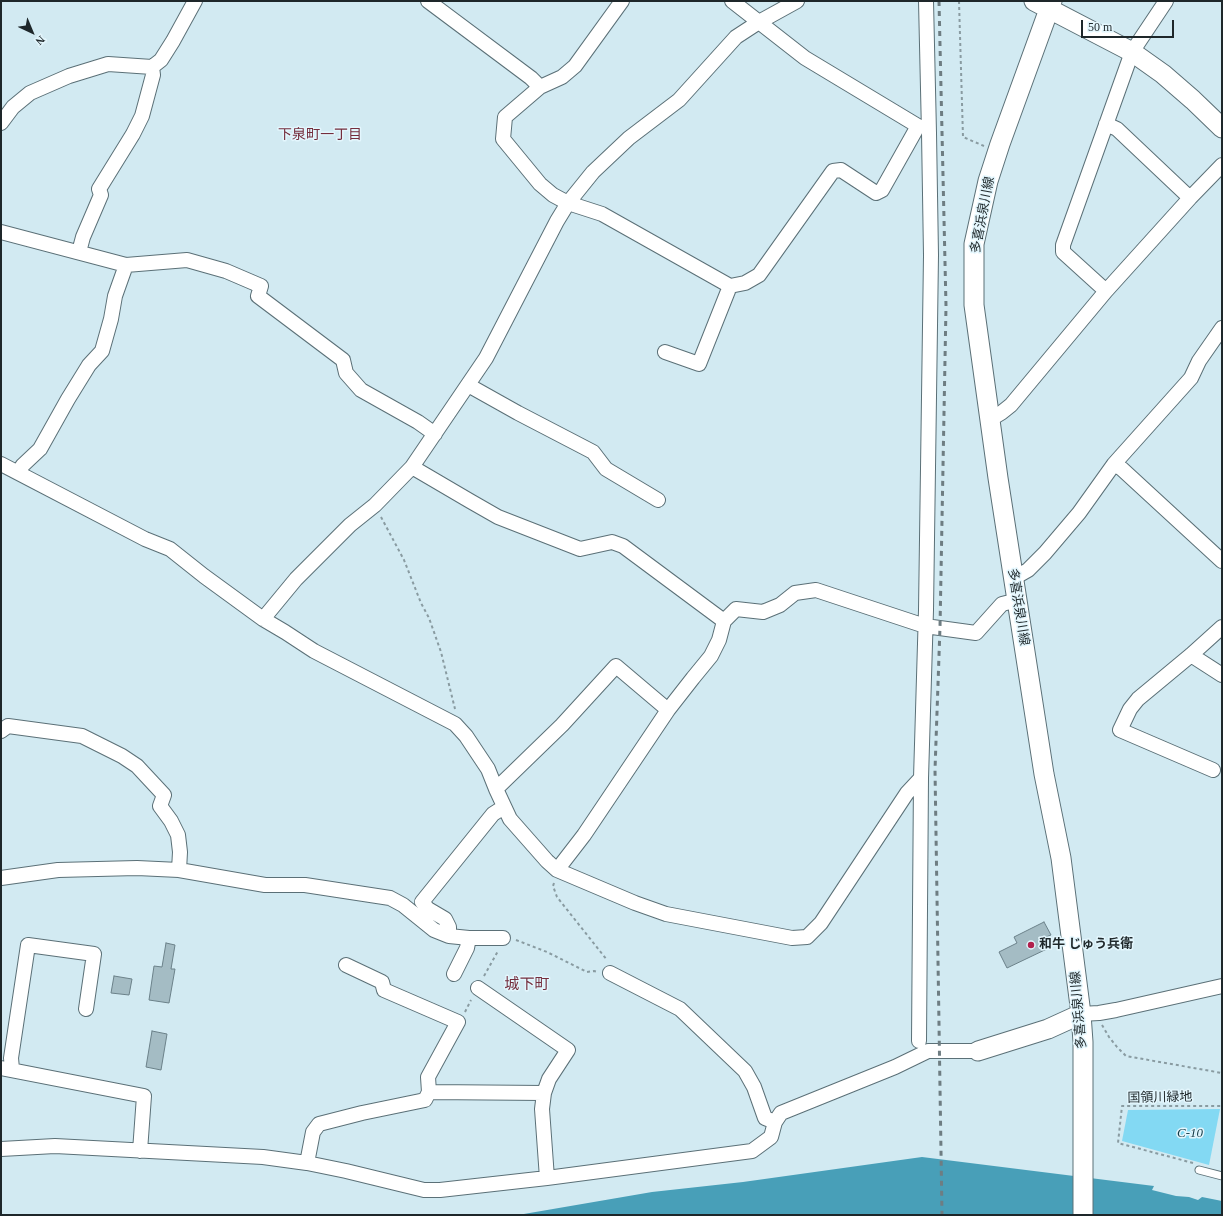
<!DOCTYPE html>
<meta charset="utf-8">
<style>
body{margin:0}
#map{position:relative;width:1223px;height:1216px;overflow:hidden;background:#d2eaf2;font-family:"Times New Roman",serif}
canvas{display:block}
.frame{position:absolute;inset:0;border:2px solid #1e272a;pointer-events:none}
.north{position:absolute;left:12px;top:12px;width:40px;height:40px;-webkit-text-stroke:3px #e3f6fd;paint-order:stroke;rotate:136deg;font-size:11px;font-weight:700;line-height:16px;text-align:center;color:#1e272a}
.north::after{content:'';display:block;margin:auto;width:14px;height:18px;background:#1e272a;clip-path:polygon(50% 0,100% 100%,50% 72%,0 100%)}
.scale{position:absolute;left:1081px;top:20px;width:93px;height:18px;box-sizing:border-box;border:2px solid #1e272a;border-top:0;padding-left:5px;font-size:12px;line-height:14px;white-space:nowrap;color:#1e272a;-webkit-text-stroke:3px #e3f6fd;paint-order:stroke}
</style>
<div id="map">
<canvas width="1223" height="1216"></canvas>
<div class="frame"></div>
<div class="north">N</div>
<div class="scale">50 m</div>
</div>
<script>
const ctx = document.querySelector('canvas').getContext('2d');
ctx.lineJoin = 'round';
function fillPath(path, color) {
  ctx.fillStyle = color;
  ctx.fill(path, 'evenodd');
}
function toPath(rows) {
  const path = new Path2D();
  for (const r of rows) {
    path.moveTo(r[0], r[1]);
    for (let i = 2; i < r.length; i += 2) path.lineTo(r[i], r[i + 1]);
  }
  return path;
}
function strokePath(path, color, width, dash) {
  ctx.strokeStyle = color;
  ctx.lineWidth = width;
  ctx.lineCap = dash ? 'butt' : 'round';
  ctx.setLineDash(dash || []);
  ctx.stroke(path);
}
function label(font, color, halo, rows, align = 'center') {
  ctx.font = font + ' "Times New Roman","Noto Sans JP",serif';
  ctx.lineWidth = 3;
  ctx.setLineDash([]);
  ctx.textBaseline = 'middle';
  ctx.strokeStyle = halo;
  ctx.fillStyle = color;
  for (const [text, x, y, turn = 0] of rows) {
    ctx.save();
    ctx.translate(x, y);
    ctx.rotate((+turn || 0) * Math.PI / 180);
    ctx.textAlign = isNaN(turn) ? turn : align;
    if (halo) ctx.strokeText(text, 0, 0);
    ctx.fillText(text, 0, 0);
    ctx.restore();
  }
}
fillPath(toPath([
 [1220,1109,1209,1165,1122,1141,1128,1110]
]), '#83d9f3');
fillPath(toPath([
 [922,1157,1154,1186,1152,1190,1176,1196,1189,1197,1198,1200,1202,1197,1222,1201,1222,1215,518,1215,652,1192,743,1182]
]), '#489fb8');
const building = toPath([
 [1044,922,1051,935,1046,937,1051,947,1007,968,999,952,1017,943,1014,937,1044,922],
 [166,943,175,945,171,969,175,969,169,1003,149,1000,154,966,162,967,166,943],
 [114,976,132,979,129,995,111,993,114,976],
 [152,1031,167,1034,161,1070,146,1067,152,1031]
]);
fillPath(building, '#a4bcc4');
strokePath(building, '#6b8189', 1);
const lane = toPath([
 [1199,1170,1222,1176]
]);
const street = toPath([
 [428,1,531,78,540,87],
 [622,1,575,66,562,77,540,87,505,117,503,139,540,184,553,195,568,203,602,214,730,286,699,364,665,352],
 [1,123,13,107,30,93,69,76,108,64,152,67,161,60,173,41,195,1],
 [1106,124,1117,129,1190,198,1222,165],
 [1,232,126,265,187,260,226,271,261,286,258,296,343,360,346,373,361,390,418,422,435,434],
 [79,252,83,237,101,195,99,189,133,134,142,116,153,75,152,67],
 [730,286,745,283,759,275,833,171,841,170,876,193,882,190,918,126,805,58,732,1],
 [1106,291,1063,252,1063,245,1132,52,1166,1],
 [468,385,518,413,593,452,606,469,658,500],
 [991,419,1001,413,1011,405,1106,291,1190,198],
 [1,464,145,539,170,549,204,576,263,619,285,632,314,651,455,724,466,736,488,769,496,789],
 [1114,464,1122,469,1222,561],
 [412,467,470,501,498,517,580,549,612,542,623,546,724,621],
 [18,472,23,465,40,449,68,399,89,365,102,351,111,319,115,296,126,265],
 [1014,578,1028,570,1045,553,1079,513,1114,464,1191,378,1199,361,1222,328],
 [263,619,296,579,350,525,375,505,412,467,486,358,557,221,568,203,593,172,629,138,679,100,736,37,759,22,797,1],
 [1191,655,1222,675],
 [668,710,616,666,562,725,496,789,510,819,547,861,557,870,635,903,666,914,792,938,807,937,821,923,907,793,921,778,926,610,931,255,929,133,926,1],
 [1,731,8,726,82,736,122,756,137,766,164,795,160,806,171,821,178,835,180,852,179,870],
 [1213,770,1120,730,1130,709,1138,699,1191,655,1222,627],
 [557,870,584,835,668,710,693,678,711,656,719,640,724,621,736,609,763,612,780,605,795,593,816,590,925,626,976,633,1002,604,1018,600],
 [1,878,58,870,137,868,179,870,265,885,305,885,390,898,403,905,434,930,449,936,469,938],
 [449,936,449,927,445,919,428,909,422,902,493,814,504,807],
 [346,965,382,982,384,990,458,1022,428,1077,429,1092,544,1093],
 [610,973,680,1009,745,1071,754,1087,765,1118,775,1122],
 [454,974,467,948,469,938,503,938],
 [478,988,568,1050,549,1079,544,1093,542,1109,547,1178],
 [1081,1014,1099,1013,1116,1010,1222,986],
 [919,1041,921,778],
 [1,1068,144,1096,140,1151],
 [12,1069,11,1058,28,945,94,954,86,1009],
 [1,1149,55,1146,263,1157,307,1163,346,1171,424,1190,440,1190,547,1178,752,1151,771,1137,775,1122,781,1113,895,1067,928,1051,978,1051],
 [307,1163,313,1132,319,1124,362,1113,425,1100,429,1092]
]);
const secondary = toPath([
 [1034,1,1132,52,1163,74,1193,100,1222,128],
 [1052,1,1000,144,988,181,974,244,974,305,998,478,1044,774,1061,858,1081,1014,1083,1042,1083,1215],
 [978,1051,1048,1029,1081,1014]
]);
strokePath(lane, '#5b7077', 9);
strokePath(street, '#5b7077', 16);
strokePath(secondary, '#5b7077', 21);
strokePath(toPath([
 [959,1,963,137,984,146],
 [381,517,404,560,421,603,429,618,441,652,455,709],
 [554,883,553,886,557,897,607,960],
 [516,940,547,952,587,972,594,971,598,972],
 [484,976,498,951],
 [465,1012,471,1000],
 [1102,1025,1109,1037,1117,1047,1126,1056,1222,1073],
 [1193,1163,1118,1143,1122,1106,1222,1106]
]), '#899ba1', 2, [3, 3]);
strokePath(lane, '#fff', 7);
strokePath(street, '#fff', 14);
strokePath(secondary, '#fff', 19);
strokePath(toPath([
 [939,1,946,306,940,627,935,770,942,1215]
]), '#6e7d82', 3, [5, 5]);
for (const [x, y, r, color] of [
 [1031,945,4,"#b1204c"]
]) {
  const dot = new Path2D();
  dot.arc(x, y, r, 0, 2 * Math.PI);
  ctx.fillStyle = color;
  ctx.fill(dot);
  strokePath(dot, '#e3f6fd', 1.5);
}
label('13px', '#1e272a', '#e3f6fd', [
 ["多喜浜泉川線",983,215,-79],
 ["多喜浜泉川線",1018,607,81],
 ["多喜浜泉川線",1079,1010,-95],
 ["国領川緑地",1160,1098,-1]
]);
label('bold 13px', '#1e272a', '#e3f6fd', [
 ["和牛 じゅう兵衛",1039,945]
], 'left');
label('italic 13px', '#113945', '#e3f6fd', [
 ["C-10",1190,1134]
]);
label('14px', '#742d3c', '#e3f6fd', [
 ["下泉町一丁目",320,135]
]);
label('15px', '#742d3c', '#e3f6fd', [
 ["城下町",527,985]
]);
</script>
